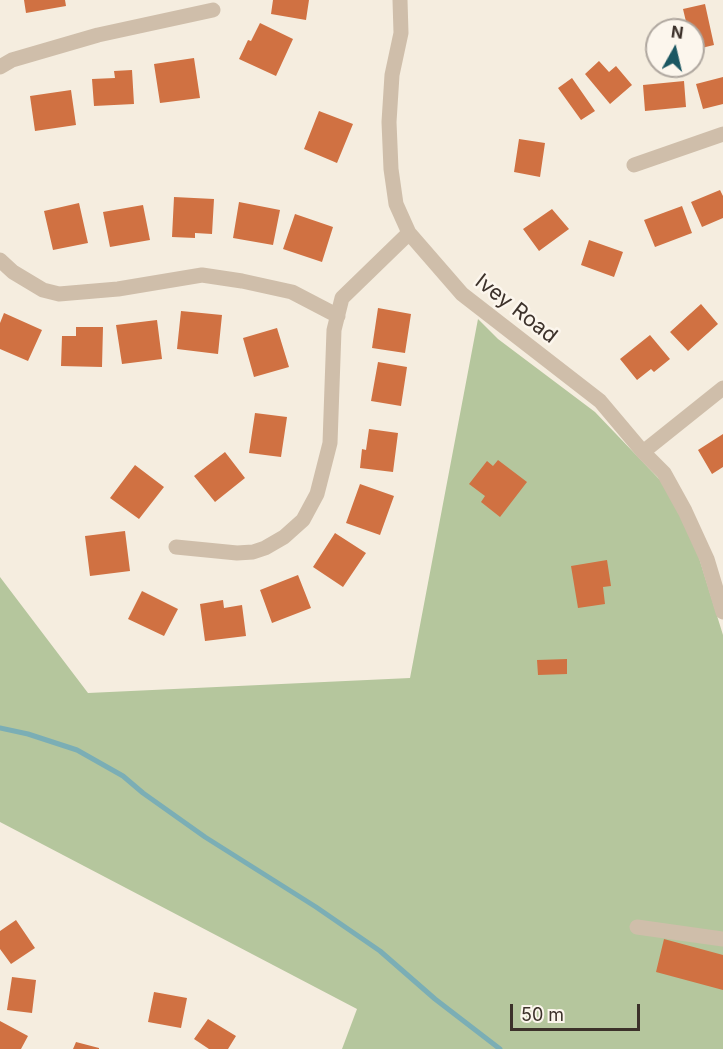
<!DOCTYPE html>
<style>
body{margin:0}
#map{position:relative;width:723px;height:1049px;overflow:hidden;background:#f5eddf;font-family:Inter,sans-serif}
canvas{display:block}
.north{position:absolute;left:645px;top:18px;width:60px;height:60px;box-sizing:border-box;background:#fcf6ed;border:2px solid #afa79f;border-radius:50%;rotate:8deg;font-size:16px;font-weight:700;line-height:24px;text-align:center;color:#3c312a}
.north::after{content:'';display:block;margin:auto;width:21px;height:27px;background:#1b5762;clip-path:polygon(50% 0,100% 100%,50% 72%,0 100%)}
.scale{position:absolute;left:510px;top:1004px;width:130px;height:27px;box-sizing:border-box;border:3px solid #3c312a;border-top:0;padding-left:8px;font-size:18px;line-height:21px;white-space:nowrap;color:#3c312a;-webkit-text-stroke:4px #fcf6ed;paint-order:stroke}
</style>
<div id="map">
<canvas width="723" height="1049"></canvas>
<div class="north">N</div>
<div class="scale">50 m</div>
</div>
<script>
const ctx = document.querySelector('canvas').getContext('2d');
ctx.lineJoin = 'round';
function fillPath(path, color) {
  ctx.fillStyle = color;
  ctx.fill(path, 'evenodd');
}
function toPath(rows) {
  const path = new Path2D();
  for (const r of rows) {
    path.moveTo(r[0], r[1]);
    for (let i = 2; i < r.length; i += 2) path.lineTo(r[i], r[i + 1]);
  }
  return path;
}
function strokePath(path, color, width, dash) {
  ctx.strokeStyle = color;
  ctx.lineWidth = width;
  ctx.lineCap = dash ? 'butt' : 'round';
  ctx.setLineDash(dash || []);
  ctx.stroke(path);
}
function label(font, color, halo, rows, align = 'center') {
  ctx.font = font + ' Inter,sans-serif';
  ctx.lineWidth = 5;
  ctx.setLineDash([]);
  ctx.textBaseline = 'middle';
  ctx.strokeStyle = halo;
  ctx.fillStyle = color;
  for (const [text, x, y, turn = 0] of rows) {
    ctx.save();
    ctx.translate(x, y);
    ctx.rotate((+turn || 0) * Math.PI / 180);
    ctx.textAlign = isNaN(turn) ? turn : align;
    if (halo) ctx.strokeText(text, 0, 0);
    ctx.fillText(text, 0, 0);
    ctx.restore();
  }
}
fillPath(toPath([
 [478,319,498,339,595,412,682,503,723,635,723,1049,342,1049,357,1009,0,822,0,577,88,693,410,678]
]), '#b5c69d');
strokePath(toPath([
 [0,728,28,734,77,750,123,776,143,793,205,837,316,907,380,951,435,999,500,1049]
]), '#7baeb5', 5);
fillPath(toPath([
 [24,0,65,0,66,6,26,13],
 [273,0,309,0,306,20,271,14],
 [705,4,714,45,693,50,693,30,688,30,683,9],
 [260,23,293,39,276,76,239,59,248,40,251,41],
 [194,58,200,98,160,103,154,64],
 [599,61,609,72,616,66,632,85,610,104,585,74],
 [132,70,134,104,94,106,92,79,115,78,114,71],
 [723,77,723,104,703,109,696,84],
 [572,78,595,111,581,120,558,88],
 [684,81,686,107,645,111,643,85],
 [71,90,76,125,35,131,30,96],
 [319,111,353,124,337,163,304,149],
 [519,139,545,143,540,177,514,172],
 [720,190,723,196,723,218,702,227,691,202],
 [174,197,214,199,212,234,195,233,195,238,172,237],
 [239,202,280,210,273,245,233,238],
 [79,203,88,243,53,250,44,211],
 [143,205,150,240,110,247,103,212],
 [682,206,692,233,655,247,644,220],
 [552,209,569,229,539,251,523,229],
 [295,214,333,227,322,262,283,249],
 [589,240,623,252,614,277,581,265],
 [701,304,718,324,688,351,670,332],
 [378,308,411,314,405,353,372,348],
 [181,311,222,315,218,354,177,349],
 [4,313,42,330,28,361,0,349,0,323],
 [157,320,162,359,122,364,116,325],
 [76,327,103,327,102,367,61,366,62,336,76,336],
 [277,328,289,367,254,377,243,338],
 [650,335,670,359,654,372,651,369,637,380,620,359],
 [378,362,407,367,401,406,371,401],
 [255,413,287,417,281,457,249,453],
 [369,429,398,433,393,472,360,468,362,449,366,450],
 [723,434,723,467,712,474,698,450],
 [225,452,245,478,215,502,194,476],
 [498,460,527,482,500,517,481,502,485,496,469,484,487,461,493,466],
 [135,465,164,487,139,519,110,498],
 [360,484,394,496,380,535,346,523],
 [125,531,130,571,90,576,85,536],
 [335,533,366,553,343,587,313,567],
 [607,560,611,586,603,587,605,604,578,608,571,566],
 [298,575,311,608,272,623,260,590],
 [142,591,178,609,164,636,128,619],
 [223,600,224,608,242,605,246,636,205,641,200,604],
 [567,659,567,674,538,675,537,660],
 [16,920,35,948,11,964,0,949,0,931],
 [664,939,723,955,723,990,656,972],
 [12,977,36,980,32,1013,7,1010],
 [154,992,187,998,181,1028,148,1022],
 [208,1019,236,1036,228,1049,209,1049,194,1039],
 [0,1021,28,1036,21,1049,0,1049],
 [76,1042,99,1048,99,1049,73,1049]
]), '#d07142');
strokePath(toPath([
 [400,0,401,33,392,75,389,122,391,169,396,204,409,233,462,294,600,401,643,452,664,473,685,511,707,559,723,612],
 [0,67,12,60,98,35,213,10],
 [634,165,723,134],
 [0,260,13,272,43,290,59,294,118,289,202,275,242,281,292,292,338,316],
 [643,452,723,388],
 [176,547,237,553,253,552,265,548,284,537,303,520,317,494,330,443,334,330,342,298,409,233],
 [637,927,723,939]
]), '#cfbeaa', 15);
label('21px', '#3c312a', '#fcf6ed', [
 ["Ivey Road",516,309,38]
]);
</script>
